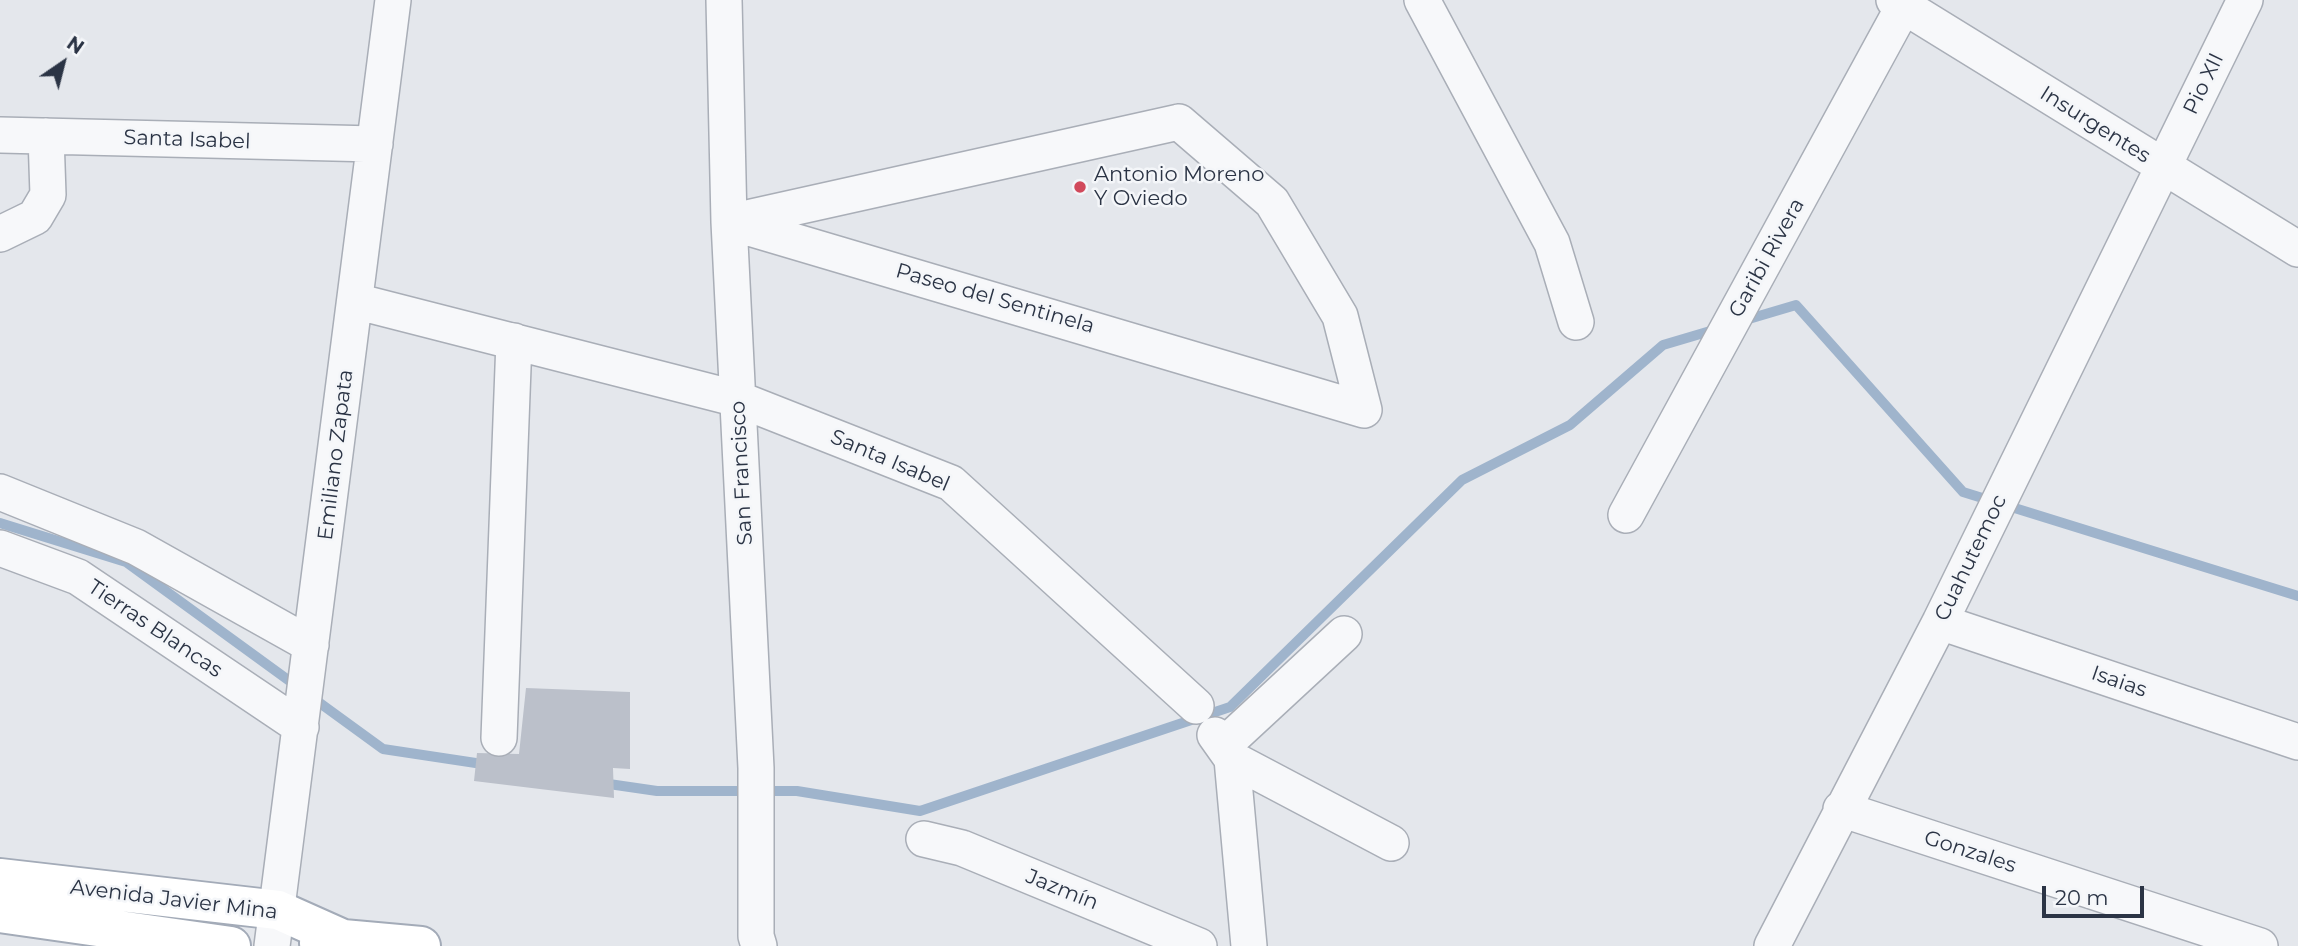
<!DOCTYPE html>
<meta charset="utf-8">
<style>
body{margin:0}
#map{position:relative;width:2298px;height:946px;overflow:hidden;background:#e4e7ec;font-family:Montserrat,sans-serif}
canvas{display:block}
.north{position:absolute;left:28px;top:28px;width:70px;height:70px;-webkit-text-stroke:5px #f4f6f9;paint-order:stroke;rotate:35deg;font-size:19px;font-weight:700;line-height:28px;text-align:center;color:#2b3445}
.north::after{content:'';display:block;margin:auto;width:24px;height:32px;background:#2b3445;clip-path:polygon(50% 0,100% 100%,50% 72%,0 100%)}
.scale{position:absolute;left:2042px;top:886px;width:102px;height:32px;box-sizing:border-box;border:4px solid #2b3445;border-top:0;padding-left:9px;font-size:21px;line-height:24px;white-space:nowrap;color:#2b3445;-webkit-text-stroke:5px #f4f6f9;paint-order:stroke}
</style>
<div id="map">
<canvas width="2298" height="946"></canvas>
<div class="north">N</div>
<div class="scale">20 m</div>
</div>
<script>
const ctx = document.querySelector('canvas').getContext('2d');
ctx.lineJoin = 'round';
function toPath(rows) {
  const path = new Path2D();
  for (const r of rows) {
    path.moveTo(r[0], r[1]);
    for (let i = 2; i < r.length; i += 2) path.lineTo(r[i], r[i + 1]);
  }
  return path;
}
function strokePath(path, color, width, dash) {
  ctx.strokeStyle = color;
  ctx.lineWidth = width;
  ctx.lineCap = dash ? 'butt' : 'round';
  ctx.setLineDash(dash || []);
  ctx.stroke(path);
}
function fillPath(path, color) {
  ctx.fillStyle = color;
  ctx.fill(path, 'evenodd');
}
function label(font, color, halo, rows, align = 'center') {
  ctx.font = font + ' Montserrat,sans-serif';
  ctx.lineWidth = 5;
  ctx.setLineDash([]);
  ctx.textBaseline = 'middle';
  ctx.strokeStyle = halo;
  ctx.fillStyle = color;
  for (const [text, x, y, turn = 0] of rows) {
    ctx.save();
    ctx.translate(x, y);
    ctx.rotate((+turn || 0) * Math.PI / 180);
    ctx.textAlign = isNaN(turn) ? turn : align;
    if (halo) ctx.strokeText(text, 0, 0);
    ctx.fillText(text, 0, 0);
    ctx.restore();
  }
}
strokePath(toPath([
 [1742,321,1796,305,1963,492,2298,596],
 [0,523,126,562,383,749,489,765],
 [602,783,657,791,797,791,920,811,1230,707,1462,480,1570,425,1663,345,1717,329]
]), '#9fb4cc', 10);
fillPath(toPath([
 [526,688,630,692,630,769,613,768,614,798,474,781,477,753,519,754]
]), '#bbc0ca');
const minor = toPath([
 [724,0,729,222,756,768,756,936,759,946],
 [1422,0,1552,243,1576,322],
 [1894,0,2298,249],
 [1179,122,1272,202,1340,316,1364,410,729,222,1179,122],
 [0,135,375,144],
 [0,234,35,217,48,195,46,136],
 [355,301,738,399,951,483,1196,706],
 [0,492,136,547,311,645],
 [1626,515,1907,0],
 [0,548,78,577,301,727],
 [1940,622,2298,742],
 [1215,735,1232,759,1249,946],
 [499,738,514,341],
 [1223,746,1344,634],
 [1232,759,1391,843],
 [1841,809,2260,946],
 [924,839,962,848,1199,946],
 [272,946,393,0],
 [1772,946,1940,622,2245,0]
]);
const major = toPath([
 [0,878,278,910,343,939],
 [0,913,231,946],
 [319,943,343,939,421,946]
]);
strokePath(minor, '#a9aeb7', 38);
strokePath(major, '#a3abb8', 42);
strokePath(minor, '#f7f8fa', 35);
strokePath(major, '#fff', 38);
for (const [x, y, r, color] of [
 [1080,187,7,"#d1495b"]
]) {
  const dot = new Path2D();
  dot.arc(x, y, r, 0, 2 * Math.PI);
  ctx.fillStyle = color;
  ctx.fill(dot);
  strokePath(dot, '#f4f6f9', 2.5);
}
label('21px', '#2b3445', '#f4f6f9', [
 ["Pio XII",2204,84,-64],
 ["Insurgentes",2095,125,32],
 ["Santa Isabel",187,140,2],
 ["Garibi Rivera",1767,258,-61],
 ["Paseo del Sentinela",995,299,16],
 ["Emiliano Zapata",336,455,-83],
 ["Santa Isabel",890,461,23],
 ["San Francisco",742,473,-93],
 ["Cuahutemoc",1971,558,-64],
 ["Tierras Blancas",155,629,34],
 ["Isaias",2119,682,19],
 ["Gonzales",1970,852,18],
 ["Jazmín",1062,890,22],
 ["Avenida Javier Mina",174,900,7]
]);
label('21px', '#2b3445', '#f4f6f9', [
 ["Antonio Moreno",1094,175],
 ["Y Oviedo",1094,199]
], 'left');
</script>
